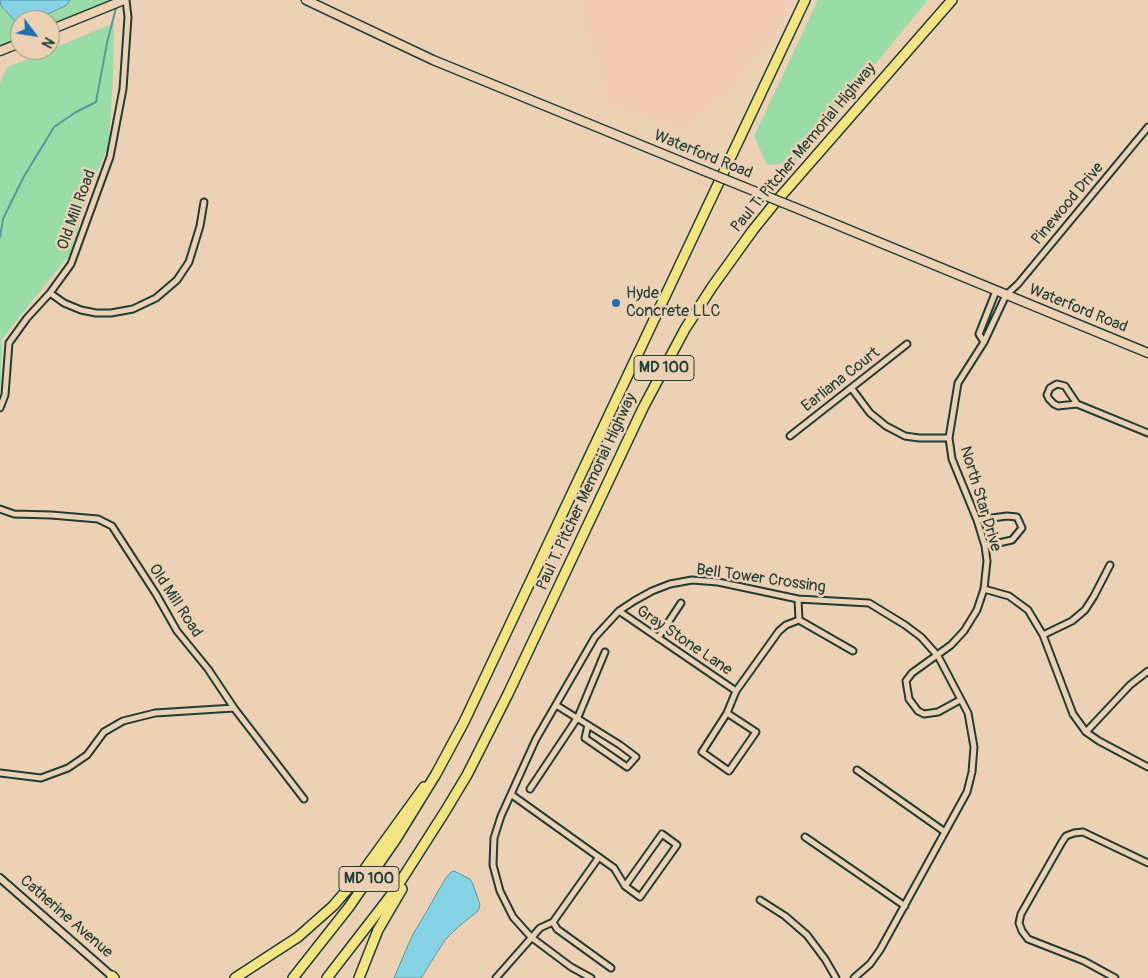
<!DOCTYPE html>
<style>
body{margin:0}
#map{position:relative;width:1148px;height:978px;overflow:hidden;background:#edd1b4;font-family:Pangolin,sans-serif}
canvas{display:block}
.north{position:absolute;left:10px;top:10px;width:50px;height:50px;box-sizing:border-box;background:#edd1b4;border:1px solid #9b9681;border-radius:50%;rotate:121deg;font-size:14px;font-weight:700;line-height:20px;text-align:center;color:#1f3d34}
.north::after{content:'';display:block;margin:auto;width:18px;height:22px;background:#1f6fb2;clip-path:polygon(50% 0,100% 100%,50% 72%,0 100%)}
</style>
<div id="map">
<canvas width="1148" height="978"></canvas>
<div class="north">N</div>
</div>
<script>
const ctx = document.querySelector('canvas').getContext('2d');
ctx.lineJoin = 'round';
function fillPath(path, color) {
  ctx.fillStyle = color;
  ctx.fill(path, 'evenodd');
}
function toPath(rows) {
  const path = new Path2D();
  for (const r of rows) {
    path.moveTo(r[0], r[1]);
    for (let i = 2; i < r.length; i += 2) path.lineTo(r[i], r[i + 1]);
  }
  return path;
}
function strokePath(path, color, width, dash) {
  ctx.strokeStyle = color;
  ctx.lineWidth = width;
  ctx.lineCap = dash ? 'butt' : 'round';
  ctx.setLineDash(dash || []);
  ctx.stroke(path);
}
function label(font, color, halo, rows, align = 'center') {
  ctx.font = font + ' Pangolin,sans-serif';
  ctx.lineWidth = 5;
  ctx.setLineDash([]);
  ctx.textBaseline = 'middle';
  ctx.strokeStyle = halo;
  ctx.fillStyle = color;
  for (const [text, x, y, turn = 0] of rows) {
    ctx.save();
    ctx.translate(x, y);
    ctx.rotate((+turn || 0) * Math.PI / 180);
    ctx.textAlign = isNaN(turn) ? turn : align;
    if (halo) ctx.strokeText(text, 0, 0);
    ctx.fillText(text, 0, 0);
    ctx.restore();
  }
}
fillPath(toPath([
 [578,0,791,0,777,32,730,88,685,129,610,104]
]), '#f2ccb7');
fillPath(toPath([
 [0,0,108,0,50,25,50,20,20,20,20,38,0,45],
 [818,0,928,0,794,163,767,165,754,136],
 [114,23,113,76,109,144,88,193,70,254,2,339,0,404,0,83,6,68]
]), '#99dca7');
const water = toPath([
 [0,0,70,0,67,5,35,20,20,20,20,26,1,6,0,0],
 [454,871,470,879,473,884,480,905,478,911,457,928,445,940,421,978,394,978,412,936,428,909,445,879,451,872,454,871]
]);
fillPath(water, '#86d2e5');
strokePath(water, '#5d969e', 1);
strokePath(toPath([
 [0,237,3,219,23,178,54,127,76,112,96,102,107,43,116,8]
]), '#5d969e', 2);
const minor = toPath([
 [50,293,64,303,81,310,96,313,111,313,133,309,156,298,177,280,189,262,200,226,204,202],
 [984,342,979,334,996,291],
 [852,389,870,413,886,426,905,436,919,438,949,438],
 [1077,404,1065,386,1057,384,1050,388,1047,395,1049,399,1054,404,1058,406,1077,404,1148,433],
 [0,408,5,395,9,343,27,318,50,293,71,264,110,157,123,89,128,17,126,0],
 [790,436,907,344],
 [0,509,14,514,51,515,98,519,112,526,156,594,177,631,208,669,234,708,304,799],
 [977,520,1007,516,1017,517,1022,528,1012,540,985,546],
 [984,589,1009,596,1028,610,1043,635,1073,714,1086,732,1099,741,1148,767],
 [619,611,736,691],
 [799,620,853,651],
 [1043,635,1072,621,1085,610,1094,596,1110,565],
 [658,638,681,603],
 [960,700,938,712,924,714,918,711,909,699,906,681,912,673,951,645,964,631,977,610,984,589,987,561,985,546,977,520,952,459,949,438,958,383,984,342,1006,295,1018,284,1148,127],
 [556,705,588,725],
 [727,713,756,732,729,771,702,752,727,713],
 [727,713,736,691,779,631,786,625,799,620,798,599],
 [588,725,620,745,636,757,627,767,585,738,588,725],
 [1086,732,1130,685,1148,671],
 [857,770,945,832],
 [0,773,41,778,68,768,87,755,104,732,123,721,155,713,234,708],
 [530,789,578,717,605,652],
 [512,795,614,868,625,886],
 [662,834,677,845,640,897,625,886,662,834],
 [805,837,905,906],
 [760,900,785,916,807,935,825,959,836,978],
 [553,922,557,929,611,968],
 [496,978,540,928,553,922,599,857],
 [591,978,571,967,531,937,513,917,500,891,493,865,494,838,501,816,536,739,595,637,619,611,634,601,652,591,670,584,692,580,718,582,798,599,869,603,905,625,921,637,938,656,968,713,974,747,972,772,967,792,880,950,870,964,854,978],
 [1115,978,1084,961,1028,939,1022,931,1019,923,1021,914,1062,842,1066,836,1074,833,1083,832,1148,863]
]);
const tertiary = toPath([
 [0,878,114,978]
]);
const secondary = toPath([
 [306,0,433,60,702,170],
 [50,30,124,0],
 [0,51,20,43],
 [796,208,1148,353]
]);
const motorway = toPath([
 [112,976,114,978],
 [235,978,298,937,333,906,361,874,424,787],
 [293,978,349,907,396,839,436,774,464,722,805,0],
 [327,978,395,890,446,810,467,775,508,694,643,408,685,329,712,287,753,230,774,204,952,0],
 [359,978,378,930,402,889]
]);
strokePath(minor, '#1f3d34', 9);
strokePath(tertiary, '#1f3d34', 10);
strokePath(secondary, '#1f3d34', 11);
strokePath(motorway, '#1f3d34', 12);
strokePath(minor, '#edd1b4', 5);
strokePath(tertiary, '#edd1b4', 6);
strokePath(secondary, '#edd1b4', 8);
strokePath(motorway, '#f4e382', 9);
const secondaryBridge = toPath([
 [702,170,796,208]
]);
strokePath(secondaryBridge, '#1f3d34', 11, []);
strokePath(secondaryBridge, '#edd1b4', 8);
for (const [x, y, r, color] of [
 [616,303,5,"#1f6fb2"]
]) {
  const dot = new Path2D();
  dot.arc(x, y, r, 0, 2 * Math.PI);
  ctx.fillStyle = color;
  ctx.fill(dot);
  strokePath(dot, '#edd1b4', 2);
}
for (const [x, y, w] of [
 [664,368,60],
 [369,879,60]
]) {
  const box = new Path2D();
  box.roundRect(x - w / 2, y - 12.5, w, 25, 4);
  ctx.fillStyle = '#edd1b4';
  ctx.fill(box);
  strokePath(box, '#1f3d34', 1);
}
label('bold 15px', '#1f3d34', null, [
 ["MD 100",664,368],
 ["MD 100",369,879]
]);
label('16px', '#1f3d34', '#edd1b4', [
 ["Paul T. Pitcher Memorial Highway",804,148,-50],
 ["Waterford Road",703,155,22],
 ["Pinewood Drive",1068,204,-50],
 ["Old Mill Road",77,210,-70],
 ["Waterford Road",1078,309,22],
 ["Earliana Court",841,380,-38],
 ["Paul T. Pitcher Memorial Highway",587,492,-65],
 ["North Star Drive",980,499,73],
 ["Bell Tower Crossing",761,579,8],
 ["Old Mill Road",175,601,57],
 ["Gray Stone Lane",684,641,34],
 ["Catherine Avenue",66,917,41]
]);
label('16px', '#1f3d34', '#edd1b4', [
 ["Hyde",626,294],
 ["Concrete LLC",626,312]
], 'left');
</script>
